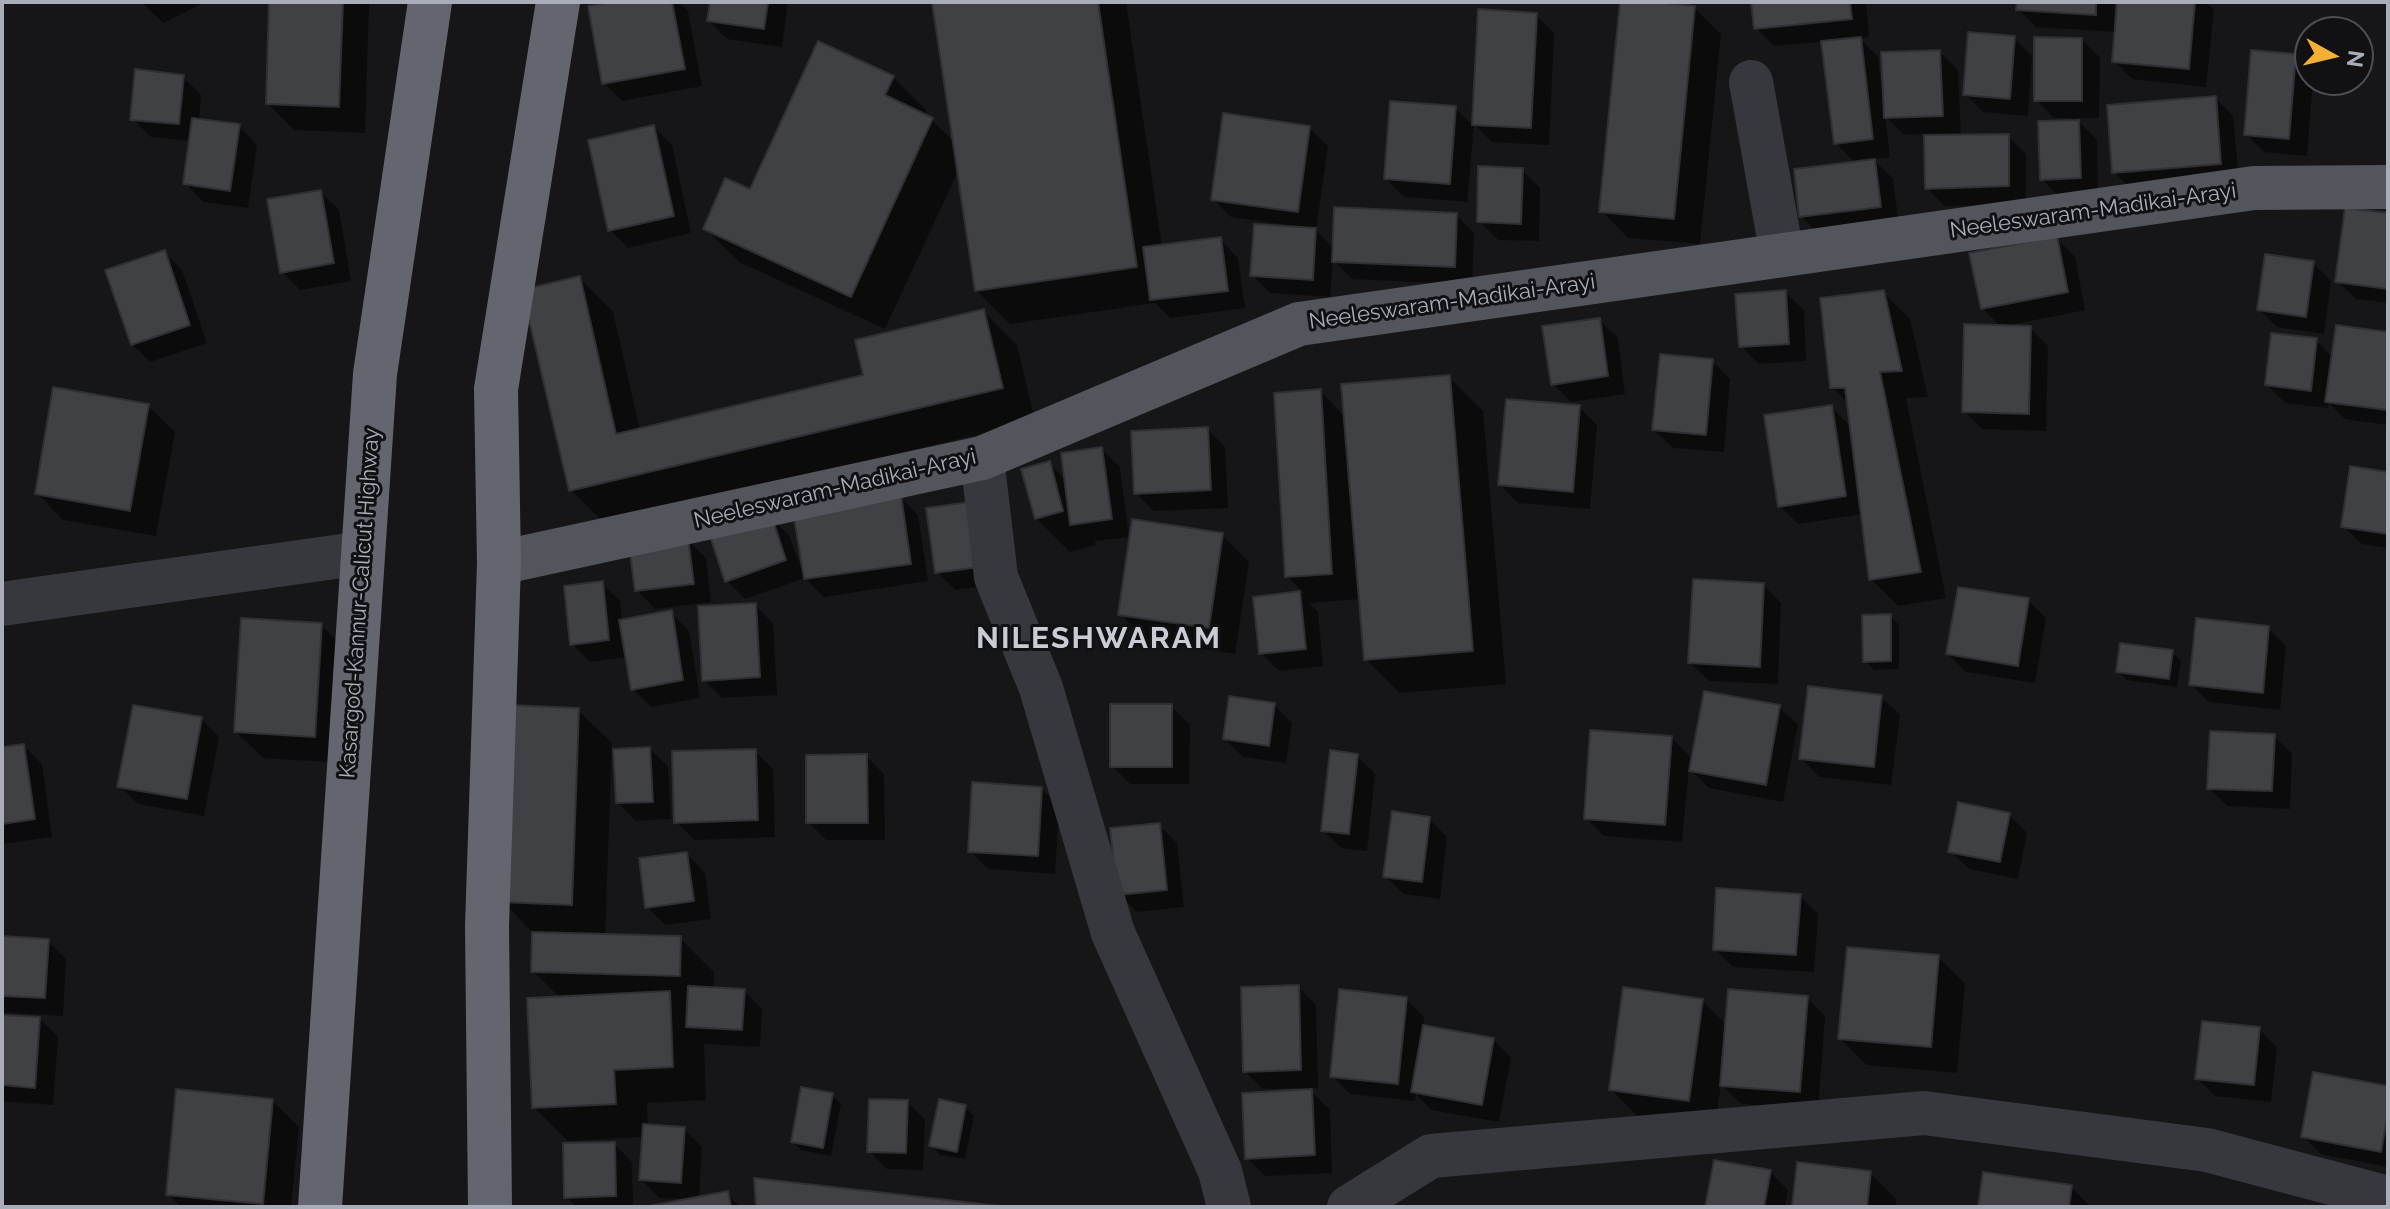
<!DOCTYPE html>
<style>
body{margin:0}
#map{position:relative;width:2390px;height:1209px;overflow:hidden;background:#161618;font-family:Raleway,sans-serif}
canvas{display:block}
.frame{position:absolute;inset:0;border:4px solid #a8adb8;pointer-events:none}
.north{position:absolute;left:2294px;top:16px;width:80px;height:80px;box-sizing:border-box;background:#111113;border:2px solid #4d4f55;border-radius:50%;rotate:98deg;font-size:22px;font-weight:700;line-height:32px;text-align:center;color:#a8adb8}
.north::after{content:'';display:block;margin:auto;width:28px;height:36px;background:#f2b134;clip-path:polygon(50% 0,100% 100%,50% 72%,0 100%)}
</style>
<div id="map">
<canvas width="2390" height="1209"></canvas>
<div class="frame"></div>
<div class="north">N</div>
</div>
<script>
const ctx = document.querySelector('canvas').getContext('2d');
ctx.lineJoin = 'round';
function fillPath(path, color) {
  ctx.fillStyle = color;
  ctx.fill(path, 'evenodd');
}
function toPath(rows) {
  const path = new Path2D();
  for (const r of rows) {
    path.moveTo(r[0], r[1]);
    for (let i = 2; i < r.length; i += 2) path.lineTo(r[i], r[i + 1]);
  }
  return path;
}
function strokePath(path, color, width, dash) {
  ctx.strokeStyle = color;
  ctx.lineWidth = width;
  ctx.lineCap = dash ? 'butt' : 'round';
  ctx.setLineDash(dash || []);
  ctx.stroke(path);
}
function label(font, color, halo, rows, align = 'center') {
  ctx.font = font + ' Raleway,sans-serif';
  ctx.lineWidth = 6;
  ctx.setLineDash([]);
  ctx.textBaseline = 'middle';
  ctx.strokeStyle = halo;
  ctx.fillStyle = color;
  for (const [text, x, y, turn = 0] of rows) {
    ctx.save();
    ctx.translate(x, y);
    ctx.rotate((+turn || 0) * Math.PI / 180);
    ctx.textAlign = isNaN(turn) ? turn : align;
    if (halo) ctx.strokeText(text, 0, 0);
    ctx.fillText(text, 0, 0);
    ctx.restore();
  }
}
fillPath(toPath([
 [141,2,205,2,163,23],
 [271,2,369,2,365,133,294,130,268,104],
 [621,2,679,2,688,11,702,86,622,101,604,83],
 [712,2,788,2,782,47,727,39,709,21],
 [934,2,1126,2,1162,247,1220,239,1238,258,1245,308,1170,318,1155,303,1010,324,976,290,959,169,885,329,739,262,705,228,893,77,927,111,924,116,932,120,955,143],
 [1622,2,1694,8,1721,34,1700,244,1628,238,1602,211],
 [1753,2,1866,2,1869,37,1859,38,1878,57,1881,83,1940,52,1958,70,1961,137,2008,136,2026,154,2026,204,1945,206,1927,188,1926,134,1904,135,1885,116,1890,157,1873,159,1893,179,1899,225,1819,234,1801,216,1856,164,1836,143,1823,42,1774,46,1756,28],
 [2019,2,2115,2,2114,25,2117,25,2119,2,2206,2,2214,10,2206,87,2132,79,2114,61,2117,32,2036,27,2018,9],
 [1536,15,1554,33,1549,145,1492,142,1474,124],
 [2014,38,2032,56,2028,116,1983,112,1965,94],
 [2082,40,2100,58,2099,118,2075,118,2097,140,2098,196,2060,198,2042,179,2072,118,2054,118,2036,100],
 [2295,56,2310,70,2310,80,2313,80,2307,156,2264,152,2246,134],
 [183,77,201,95,199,121,239,126,257,145,248,208,203,202,185,183,191,141,151,137,133,119],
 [2215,98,2233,116,2239,181,2132,190,2114,172],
 [1455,108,1474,126,1467,202,1404,197,1386,179],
 [654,127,672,145,691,233,628,248,610,230],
 [1309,128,1328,146,1316,230,1334,249,1456,215,1474,233,1472,285,1352,279,1333,260,1330,297,1270,293,1252,275,1287,225,1231,217,1213,199],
 [1522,170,1540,188,1539,241,1498,240,1480,222],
 [320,192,339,210,351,281,300,290,282,272],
 [2388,215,2388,303,2356,299,2337,281],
 [2057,239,2075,257,2085,310,2005,326,2030,328,2048,346,2046,431,1982,429,1964,411,2001,327,1982,308],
 [164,252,182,270,207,343,150,362,132,344],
 [2313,263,2331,281,2324,334,2277,327,2259,309],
 [579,278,613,312,640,430,865,377,983,311,1017,345,1035,421,604,523,571,490],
 [1785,292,1804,310,1806,361,1759,364,1741,346],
 [1883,292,1910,319,1928,397,1906,398,1946,598,1898,606,1871,579,1863,514,1798,524,1780,506,1831,407,1852,428,1849,404,1832,387],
 [1599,320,1618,338,1625,394,1571,402,1553,384],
 [2388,334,2388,425,2345,419,2329,403,2328,408,2285,403,2267,385,2316,340,2333,358],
 [1712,361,1730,379,1724,452,1673,448,1654,430],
 [1449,377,1483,411,1506,684,1400,693,1366,659,1361,599,1309,603,1318,612,1323,666,1279,671,1261,653,1256,598,1304,593,1287,576,1320,391,1345,417],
 [148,406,175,432,156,536,63,520,37,493],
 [1579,407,1597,425,1590,509,1518,503,1500,485],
 [1207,429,1225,447,1228,508,1154,511,1136,493],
 [1101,449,1120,467,1129,537,1095,541,1096,545,1070,552,1036,518,1049,464,1067,481],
 [2388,474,2388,548,2362,544,2343,526],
 [900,497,918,515,928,581,824,597,805,578],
 [929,510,996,585,955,590,937,572],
 [770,517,789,535,805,578,745,599,727,581],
 [1222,535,1249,562,1235,654,1146,640,1120,614],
 [688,540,706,558,711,602,655,609,637,590],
 [602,583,620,601,622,621,671,613,689,631,700,698,651,707,633,689,628,657,590,662,572,644],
 [1763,585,1781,603,1778,684,1709,681,1690,663],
 [2028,600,2046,618,2035,683,1966,672,1948,654],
 [755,605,773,623,777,695,722,698,704,680],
 [1890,616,1899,625,1899,669,1874,670,1865,661],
 [321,625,348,651,341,763,263,758,236,732],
 [2268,628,2286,646,2280,710,2209,702,2191,684],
 [2172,652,2181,661,2177,687,2127,680,2118,671],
 [1881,697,1900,715,1891,785,1819,777,1801,758],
 [1274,705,1292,723,1286,763,1243,757,1225,739],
 [1171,706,1190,725,1189,784,1130,784,1112,766],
 [1779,707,1798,725,1783,802,1709,788,1689,768,1682,842,1604,836,1586,818,1672,738,1693,760],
 [578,710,612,743,605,936,680,938,714,972,714,989,744,991,762,1009,760,1047,704,1044,706,1100,647,1103,648,1127,684,1129,702,1147,699,1199,727,1193,740,1207,655,1207,688,1199,659,1198,641,1179,644,1137,568,1141,534,1107,560,998,533,971,534,934,502,901],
 [201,719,219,737,204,816,138,804,120,786],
 [2274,736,2292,754,2290,809,2227,806,2209,788],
 [24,746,42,764,52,837,2,844,2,749],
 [650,749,668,767,671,819,636,821,617,802],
 [755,751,773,769,775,837,695,840,676,822],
 [866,756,884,774,885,840,826,840,808,822],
 [1357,756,1375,774,1367,851,1341,848,1323,830],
 [1041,788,1059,807,1055,874,988,869,970,851],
 [2009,815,2027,833,2018,879,1969,869,1950,851],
 [1429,819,1447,837,1440,899,1404,894,1385,876],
 [1159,825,1177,843,1184,907,1137,912,1118,894],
 [687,854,705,873,711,919,665,925,647,907],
 [1800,896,1818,914,1814,972,1733,967,1715,949],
 [2,938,48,941,66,959,63,1016,2,1012],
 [1938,957,1965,984,1957,1073,1867,1065,1840,1039],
 [1298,987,1316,1005,1318,1088,1308,1088,1330,1110,1332,1173,1265,1176,1247,1158,1299,1092,1299,1088,1263,1089,1245,1071],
 [1807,998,1825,1016,1818,1110,1741,1104,1721,1084,1715,1127,1637,1116,1611,1089,1702,1000,1727,1026],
 [1406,999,1424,1017,1423,1027,1493,1039,1511,1058,1499,1122,1431,1110,1416,1094,1415,1101,1350,1094,1332,1076],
 [2,1017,40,1019,58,1037,53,1105,2,1101],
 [2259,1029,2277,1048,2271,1102,2215,1096,2197,1078],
 [2388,1088,2388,1167,2321,1154,2303,1136],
 [832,1095,841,1104,831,1156,801,1150,793,1141],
 [273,1101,299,1127,291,1207,181,1207,168,1194],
 [907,1102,925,1120,923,1170,887,1169,869,1151],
 [965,1107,974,1116,965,1159,940,1155,932,1146],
 [614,1144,632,1162,633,1207,577,1207,566,1197],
 [1770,1172,1788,1190,1785,1207,1707,1207],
 [1870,1173,1896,1199,1896,1207,1794,1207],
 [756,1181,992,1207,758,1207],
 [2071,1187,2091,1207,1980,1207]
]), '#0007');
const building = toPath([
 [269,2,343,2,339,107,266,104,269,2],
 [610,2,672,2,685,69,602,84,588,6,610,2],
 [710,2,768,2,764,29,707,21,710,2],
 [932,2,1098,2,1137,267,975,291,932,2],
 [1620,2,1657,2,1695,6,1674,219,1599,212,1620,2],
 [1751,2,1850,2,1852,19,1754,29,1751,2],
 [2017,2,2096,2,2096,15,2016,10,2017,2],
 [2117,2,2195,2,2189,69,2112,62,2117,2],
 [1478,9,1537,13,1531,128,1472,125,1478,9],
 [1968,32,2015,36,2010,99,1963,95,1968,32],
 [1861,37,1873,139,1834,144,1821,41,1861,37],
 [2034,37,2082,38,2082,101,2034,101,2034,37],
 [818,41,894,76,885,95,933,118,851,297,703,229,725,178,750,189,818,41],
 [1940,50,1943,116,1884,118,1881,52,1940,50],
 [2251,50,2296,54,2289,139,2244,135,2251,50],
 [135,69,184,75,179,124,130,120,135,69],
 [2216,96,2221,164,2112,173,2107,105,2216,96],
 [1390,101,1456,106,1450,184,1384,179,1390,101],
 [1223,113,1310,126,1298,212,1211,200,1223,113],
 [192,118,240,124,230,191,183,184,192,118],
 [2079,120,2081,178,2040,180,2038,121,2079,120],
 [654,125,674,216,608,231,588,140,654,125],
 [2009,134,2009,186,1925,189,1924,135,2009,134],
 [1875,159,1881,207,1799,217,1794,169,1875,159],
 [1478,166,1523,168,1521,224,1477,222,1478,166],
 [321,190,334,263,280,273,267,199,321,190],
 [1334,207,1457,213,1455,267,1332,262,1334,207],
 [2345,208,2388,213,2388,289,2335,282,2345,208],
 [1254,224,1316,228,1313,280,1250,276,1254,224],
 [2057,236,2068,292,1981,309,1969,253,2057,236],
 [1221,237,1228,291,1150,300,1143,247,1221,237],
 [165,250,190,325,131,345,105,270,165,250],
 [2265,254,2314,261,2306,317,2257,310,2265,254],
 [580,276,616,434,863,375,855,340,984,309,1003,388,569,491,522,290,580,276],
 [1786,290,1789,344,1739,347,1735,294,1786,290],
 [1884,290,1902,371,1880,372,1921,572,1869,580,1845,388,1830,388,1820,298,1884,290],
 [1600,318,1608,376,1551,385,1542,326,1600,318],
 [1964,324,2031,326,2029,414,1962,412,1964,324],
 [2336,325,2388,332,2388,410,2325,402,2336,325],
 [2271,333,2317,338,2311,391,2265,385,2271,333],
 [1660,354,1713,359,1706,435,1652,430,1660,354],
 [1450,375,1473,651,1364,660,1341,384,1450,375],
 [53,387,149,404,130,511,35,494,53,387],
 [1321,389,1332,574,1285,577,1274,393,1321,389],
 [1506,399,1580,405,1573,492,1498,485,1506,399],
 [1832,405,1846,496,1778,507,1764,415,1832,405],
 [1208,427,1211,490,1134,494,1131,431,1208,427],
 [1102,447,1112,519,1070,525,1061,453,1102,447],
 [1050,461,1063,511,1035,519,1021,469,1050,461],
 [2350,466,2388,472,2388,534,2341,527,2350,466],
 [901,495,911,564,804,579,793,511,901,495],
 [970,502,979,567,935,573,926,508,970,502],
 [771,514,786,560,725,582,710,536,771,514],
 [1132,519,1223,533,1209,628,1118,615,1132,519],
 [688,538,694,584,635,591,629,546,688,538],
 [1693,579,1764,583,1760,667,1688,663,1693,579],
 [603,581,609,640,570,645,564,586,603,581],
 [1958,587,2029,598,2018,666,1946,654,1958,587],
 [1300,591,1306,649,1259,654,1253,597,1300,591],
 [756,603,760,677,702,681,698,606,756,603],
 [672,610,683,680,631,690,619,620,672,610],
 [1891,614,1891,661,1863,662,1862,615,1891,614],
 [241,618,322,623,315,737,234,732,241,618],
 [2196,618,2269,626,2263,693,2189,685,2196,618],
 [2120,643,2173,650,2169,679,2116,672,2120,643],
 [1808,686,1882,695,1874,767,1799,759,1808,686],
 [1704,691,1780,705,1766,785,1689,771,1704,691],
 [1229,696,1275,703,1269,746,1223,739,1229,696],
 [1110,704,1172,704,1172,767,1110,767,1110,704],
 [133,705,202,717,187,799,117,787,133,705],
 [507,705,579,708,572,905,500,902,507,705],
 [1590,730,1672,736,1665,825,1584,819,1590,730],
 [2210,731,2275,734,2272,791,2207,789,2210,731],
 [24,744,35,819,2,824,2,747,24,744],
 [650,747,653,802,616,803,613,749,650,747],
 [756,749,758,820,674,823,672,751,756,749],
 [1330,750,1358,754,1349,834,1321,831,1330,750],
 [867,754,868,823,806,823,806,755,867,754],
 [972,782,1042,787,1038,856,968,852,972,782],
 [1958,802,2010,813,2000,862,1948,852,1958,802],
 [1392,811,1430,817,1422,882,1383,877,1392,811],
 [1160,823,1167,890,1117,895,1110,828,1160,823],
 [687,852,694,901,645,908,639,858,687,852],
 [1716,888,1801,894,1796,955,1713,950,1716,888],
 [532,932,681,936,680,976,531,972,532,932],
 [2,936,49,939,45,998,2,996,2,936],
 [1847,947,1939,955,1931,1047,1838,1039,1847,947],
 [1299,985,1301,1070,1243,1072,1241,987,1299,985],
 [688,986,745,989,742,1030,686,1027,688,986],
 [1623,987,1703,999,1689,1101,1609,1090,1623,987],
 [1339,989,1407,997,1398,1084,1330,1077,1339,989],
 [1728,989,1808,996,1800,1092,1720,1086,1728,989],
 [670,991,673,1067,614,1070,616,1104,532,1108,527,998,670,991],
 [2,1015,40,1017,35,1088,2,1085,2,1015],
 [2202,1021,2260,1027,2254,1085,2195,1079,2202,1021],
 [1423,1025,1494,1038,1482,1105,1411,1092,1423,1025],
 [2313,1072,2388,1086,2388,1113,2381,1152,2301,1137,2313,1072],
 [801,1087,833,1093,823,1148,791,1142,801,1087],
 [176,1089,273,1099,263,1204,166,1195,176,1089],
 [1312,1089,1315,1155,1245,1159,1242,1093,1312,1089],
 [869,1099,908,1100,906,1153,867,1152,869,1099],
 [939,1099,966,1105,957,1152,929,1146,939,1099],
 [643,1124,685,1127,681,1183,639,1180,643,1124],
 [615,1142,616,1196,564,1198,563,1143,615,1142],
 [1714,1160,1771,1170,1764,1207,1705,1207,1714,1160],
 [1797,1162,1871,1171,1867,1207,1792,1207,1797,1162],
 [1983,1172,2072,1185,2069,1207,1978,1207,1983,1172],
 [754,1178,1000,1206,756,1207,754,1178],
 [728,1191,731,1207,644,1207,728,1191]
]);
fillPath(building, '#404145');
strokePath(building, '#303034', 2);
strokePath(toPath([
 [1751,82,1782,255],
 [982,458,996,577,1041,688,1113,933,1220,1171,1229,1207],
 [2,604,363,553],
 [1349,1207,1431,1156,1924,1113,2207,1150,2388,1198]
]), '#37383d', 44);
strokePath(toPath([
 [499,563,982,458,1299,324,2254,188,2388,187]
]), '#53555c', 44);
strokePath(toPath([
 [320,1207,375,374,430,2],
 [490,1207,487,926,499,563,496,389,558,2]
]), '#63666e', 44);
label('22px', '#a8adb8', '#111113', [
 ["Neeleswaram-Madikai-Arayi",2093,211,-8],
 ["Neeleswaram-Madikai-Arayi",1452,302,-8],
 ["Neeleswaram-Madikai-Arayi",835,489,-13],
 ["Kasargod-Kannur-Calicut Highway",360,603,-86]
]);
ctx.letterSpacing = '2px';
label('bold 30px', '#c9ccd4', '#111113', [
 ["NILESHWARAM",1099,639]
]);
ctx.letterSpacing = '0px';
</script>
